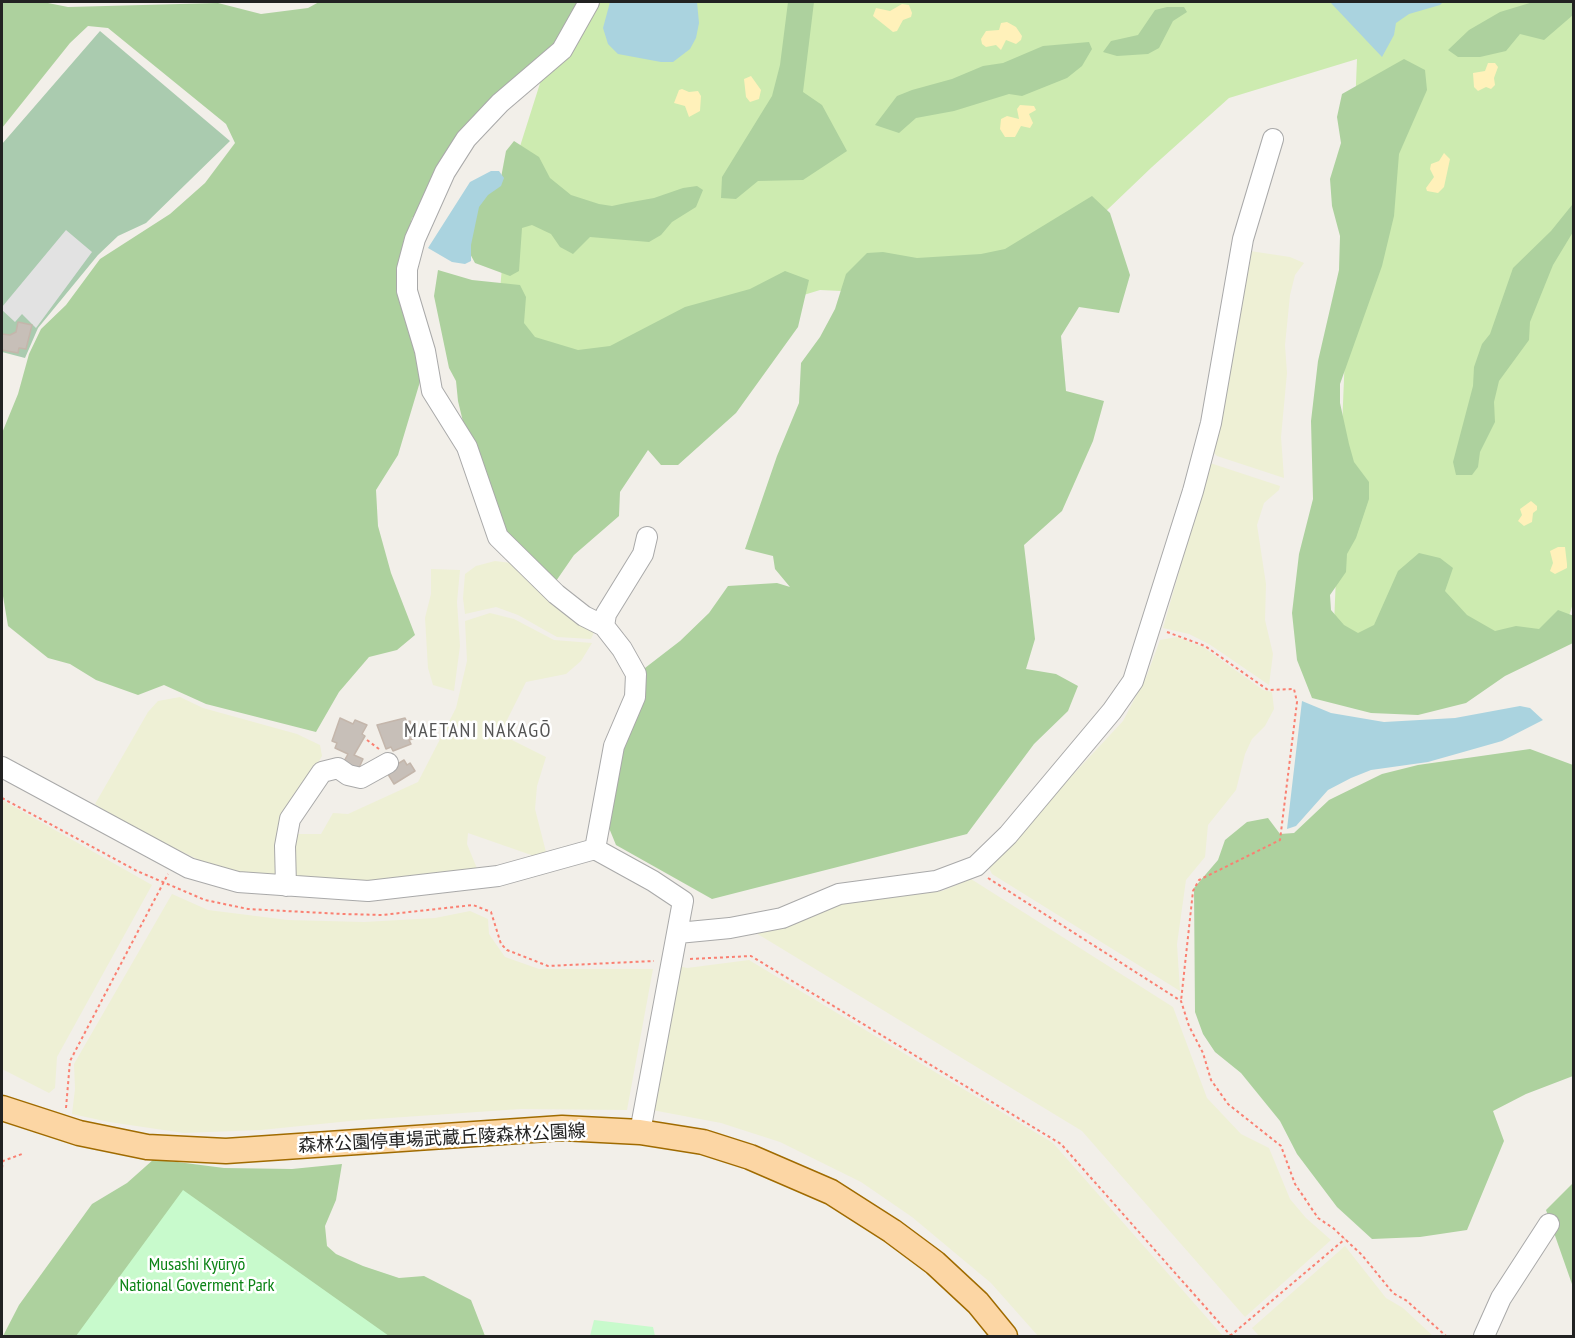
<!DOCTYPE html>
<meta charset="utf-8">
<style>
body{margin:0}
#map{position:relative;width:1575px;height:1338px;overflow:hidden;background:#f2efe9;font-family:"PT Sans Narrow",sans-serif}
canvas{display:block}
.frame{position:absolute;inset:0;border:3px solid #222;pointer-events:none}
</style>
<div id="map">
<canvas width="1575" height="1338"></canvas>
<div class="frame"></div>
</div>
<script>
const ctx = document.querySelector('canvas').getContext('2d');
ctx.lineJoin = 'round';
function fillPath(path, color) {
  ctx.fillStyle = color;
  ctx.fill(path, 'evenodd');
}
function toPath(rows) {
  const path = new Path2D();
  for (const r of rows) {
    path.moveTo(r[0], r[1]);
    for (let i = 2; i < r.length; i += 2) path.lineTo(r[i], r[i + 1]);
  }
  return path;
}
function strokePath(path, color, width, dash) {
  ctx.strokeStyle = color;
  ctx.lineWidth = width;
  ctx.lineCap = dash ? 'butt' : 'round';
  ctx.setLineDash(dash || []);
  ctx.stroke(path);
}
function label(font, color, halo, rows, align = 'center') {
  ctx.font = font + ' "PT Sans Narrow","Noto Sans JP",sans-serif';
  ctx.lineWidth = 5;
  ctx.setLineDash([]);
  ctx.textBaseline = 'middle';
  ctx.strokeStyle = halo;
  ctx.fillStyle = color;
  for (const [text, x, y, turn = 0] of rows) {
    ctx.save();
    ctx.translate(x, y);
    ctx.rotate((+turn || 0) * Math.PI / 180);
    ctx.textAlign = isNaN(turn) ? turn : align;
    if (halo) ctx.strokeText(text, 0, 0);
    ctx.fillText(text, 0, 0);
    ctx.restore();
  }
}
fillPath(toPath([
 [1250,251,1290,257,1304,263,1295,275,1290,295,1285,345,1287,373,1281,437,1284,478,1217,456,1212,451,1230,371],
 [1210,463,1280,486,1279,490,1264,503,1257,525,1266,584,1265,620,1273,654,1269,685,1209,644,1189,634,1163,628],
 [495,561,511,563,595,630,591,639,557,637,518,615,496,607,465,614,463,598,465,574,476,566],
 [431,569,460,570,457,602,460,646,454,691,433,685,428,668,425,618,431,594],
 [490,613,514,619,554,640,592,643,581,661,566,674,526,682,500,734,546,757,537,786,535,809,546,852,537,857,468,833,467,844,478,871,402,880,292,880,289,834,321,834,333,813,348,814,418,782,456,708,467,661,465,621],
 [1177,637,1203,647,1263,690,1272,692,1274,709,1265,726,1252,739,1245,754,1236,790,1208,825,1205,857,1186,880,1177,944,1180,991,992,874,988,866,1123,721,1147,675,1160,640],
 [180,697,203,708,297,734,320,745,322,756,300,793,279,877,249,875,205,863,123,823,95,804,148,712,158,701],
 [2,800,152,885,57,1057,55,1088,49,1093,2,1069],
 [971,879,1173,1007,1207,1098,1241,1134,1269,1148,1290,1199,1306,1218,1331,1240,1245,1317,1082,1131,756,933,840,903,885,895,942,891],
 [172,894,208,910,288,920,364,922,435,918,470,911,488,919,489,934,505,957,539,969,653,969,627,1110,521,1109,360,1120,261,1130,184,1133,109,1122,72,1114,75,1089,74,1064],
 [749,960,1053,1143,1223,1336,1038,1336,991,1283,912,1217,861,1182,780,1142,721,1123,652,1110,679,966,687,968],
 [1345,1246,1386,1298,1403,1308,1433,1336,1259,1336,1252,1328]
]), '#eef0d5');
fillPath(toPath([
 [532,2,1573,2,1573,603,1566,626,1462,672,1334,625,1357,59,1229,98,1152,167,1014,299,820,290,595,359,519,358,499,303,509,181,562,14]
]), '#cdebb0');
fillPath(toPath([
 [2,2,43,2,68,7,218,3,261,14,308,8,319,2,598,2,496,102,432,200,412,218,402,259,422,375,398,455,376,490,378,526,391,573,415,635,397,650,369,657,339,692,316,732,206,704,164,685,138,695,96,680,70,664,48,658,8,626,2,590,2,433,18,394,29,354,41,329,66,305,100,259,170,214,205,183,235,143,226,124,108,28,88,26,70,43,2,128],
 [788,2,814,2,803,92,822,105,847,151,803,180,758,181,736,199,721,198,722,177,772,96,780,65],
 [1533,2,1573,2,1573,15,1544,40,1520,34,1506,51,1480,57,1458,57,1448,50,1469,30,1500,12],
 [1167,7,1184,7,1187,12,1173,21,1159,48,1148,54,1117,56,1103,52,1111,41,1138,35,1155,10],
 [1089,42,1092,49,1082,66,1067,78,1022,96,1009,94,954,111,916,118,899,133,875,125,897,96,912,90,952,79,983,66,1003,63,1043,46],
 [1404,59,1425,70,1427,90,1399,154,1394,216,1382,266,1340,384,1340,403,1349,444,1354,462,1369,482,1369,499,1356,538,1347,554,1346,572,1330,595,1331,610,1344,625,1358,633,1374,625,1398,571,1419,553,1440,558,1453,568,1445,591,1467,615,1495,631,1516,626,1539,629,1558,610,1574,616,1573,643,1505,676,1466,703,1418,715,1371,713,1312,698,1297,660,1292,613,1299,554,1313,499,1311,421,1318,361,1339,270,1340,236,1332,206,1330,179,1341,143,1337,117,1342,94],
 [514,141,539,157,550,178,571,195,599,204,612,206,626,203,654,198,683,188,697,186,703,190,696,207,672,222,661,235,649,242,590,237,573,254,560,247,551,234,532,225,522,228,519,271,510,276,475,263,468,250,473,210,485,193,500,183,506,151],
 [1092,196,1110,213,1130,275,1119,313,1079,307,1061,336,1066,391,1104,401,1093,441,1062,511,1024,545,1035,639,1026,669,1056,674,1078,686,1068,711,1034,744,967,834,712,899,616,845,607,823,610,766,634,710,645,668,680,641,709,613,728,586,777,583,790,587,775,569,773,556,745,549,777,456,799,403,801,363,820,337,835,309,846,274,867,253,883,252,917,258,981,254,1005,249],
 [1573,198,1573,232,1553,265,1530,322,1529,340,1499,381,1494,402,1495,422,1480,452,1478,467,1472,475,1456,475,1453,462,1473,386,1474,367,1482,344,1490,334,1513,268,1551,231,1572,205],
 [438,270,472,280,520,285,526,297,524,323,535,337,578,350,610,346,685,307,750,289,785,271,809,280,798,327,736,413,678,465,661,465,648,450,620,492,619,516,574,555,554,584,525,558,505,529,472,459,458,401,456,381,449,368,434,296],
 [1530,749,1573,765,1573,1076,1526,1094,1493,1111,1504,1141,1467,1230,1420,1237,1372,1239,1337,1207,1297,1154,1280,1121,1241,1073,1215,1052,1203,1034,1195,1012,1194,888,1218,860,1225,840,1247,822,1268,818,1280,834,1294,833,1329,800,1382,774,1418,765],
 [154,1159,224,1168,292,1169,342,1164,336,1200,325,1226,327,1246,336,1254,363,1266,399,1278,424,1276,471,1300,485,1336,3,1336,19,1305,92,1204,127,1183],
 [1573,1183,1573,1287,1546,1210]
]), '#add19e');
fillPath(toPath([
 [902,4,909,5,912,13,911,17,903,20,897,31,893,32,873,16,876,8,890,11],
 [1007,22,1016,27,1022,36,1021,40,1016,44,1006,40,1001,50,996,45,986,47,982,44,981,39,986,31,999,30,1001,23],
 [1488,63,1495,63,1498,67,1494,78,1495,85,1491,89,1486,87,1478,91,1474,87,1473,73,1485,71],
 [751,76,761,90,759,99,750,102,746,97,744,79],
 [682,89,689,92,698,91,701,96,700,111,689,117,685,106,674,103,679,90],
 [1020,105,1034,106,1036,110,1029,114,1033,123,1030,128,1021,126,1015,137,1005,137,1000,129,1001,119,1007,116,1019,119,1017,109],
 [1444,153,1450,159,1444,187,1438,193,1427,191,1426,188,1434,177,1430,169,1431,164,1439,161],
 [1531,501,1537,506,1537,510,1533,513,1532,522,1524,526,1518,521,1522,515,1520,509],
 [1558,547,1565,547,1567,564,1567,568,1555,574,1550,571,1553,563,1550,551]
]), '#fff1ba');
fillPath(toPath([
 [100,31,230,141,146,223,118,236,98,255,38,328,25,358,2,352,2,144]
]), '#aacbaf');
fillPath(toPath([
 [183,1190,389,1336,76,1336],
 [594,1320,653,1327,655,1336,590,1336]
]), '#c8facc');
fillPath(toPath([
 [66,230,92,252,36,328,22,314,15,322,2,310,2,307]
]), '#e2e2e2');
fillPath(toPath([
 [610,2,697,2,699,23,696,38,690,49,673,62,661,62,618,54,608,44,603,28],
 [1330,2,1443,2,1440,5,1409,14,1396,23,1394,35,1382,57],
 [491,171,499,171,504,178,501,186,488,195,479,207,471,245,471,261,465,264,452,262,428,248,470,182],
 [1302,701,1331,713,1384,722,1455,718,1520,706,1530,708,1543,720,1502,741,1428,762,1371,770,1351,778,1328,790,1296,826,1287,829]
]), '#aad3df');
const building = toPath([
 [18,322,32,325,26,349,19,348,18,353,2,350,2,334,10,335,16,332,18,322],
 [340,718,353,724,355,720,367,725,362,734,365,736,354,755,363,759,358,770,343,763,348,754,335,748,337,743,332,741,340,718],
 [405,718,407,722,410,721,416,738,409,740,411,744,393,751,391,747,386,749,377,725,405,718],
 [404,760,407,765,410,763,415,771,394,784,386,771,404,760]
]);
fillPath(building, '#c7bfb8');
strokePath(building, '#c4b6ab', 1.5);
const minor = toPath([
 [589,2,562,50,500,103,466,139,445,172,415,239,407,269,407,291,425,351,432,391,467,447,498,537,556,594,584,616,604,626,622,649,636,674,635,697,614,746,595,849],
 [604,626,606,614,643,554,647,537],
 [2,767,189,868,238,882,368,891,498,876,595,849,653,881,683,901,640,1132],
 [286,886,285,846,290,819,322,772,338,768,348,775,361,778,388,763],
 [678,933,730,928,782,918,839,894,936,881,976,866,1008,835,1112,711,1133,681,1193,491,1211,423,1243,239,1273,139],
 [1484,1336,1501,1298,1549,1224]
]);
const major = toPath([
 [2,1108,79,1133,147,1147,226,1151,562,1128,640,1132,703,1142,750,1157,831,1192,892,1231,935,1263,978,1303,1005,1336]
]);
strokePath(minor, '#a9a9a9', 22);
strokePath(major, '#a06b00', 27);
strokePath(toPath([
 [1167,632,1205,646,1268,690,1294,689,1297,702,1280,840,1199,880,1193,891,1181,1001],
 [367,740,379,749],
 [2,798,137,871,205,900,248,909,343,914,382,915,473,905,491,912,501,944,507,950,548,966,654,961],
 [988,878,1181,1001,1189,1026,1203,1053,1211,1080,1228,1104,1281,1146,1295,1184,1318,1218,1333,1228,1362,1255,1393,1293,1407,1301,1446,1336],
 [690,959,751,956,1061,1144,1231,1336],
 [66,1108,70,1061,168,874],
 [2,1168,3,1161,22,1154],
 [1230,1336,1345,1239]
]), '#fa8072', 2, [3, 3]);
strokePath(minor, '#fff', 20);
strokePath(major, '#fcd6a4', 24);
label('18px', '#222', '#fff', [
 ["森林公園停車場武蔵丘陵森林公園線",442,1139,-3]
]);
label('18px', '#0c8416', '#fff', [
 ["Musashi Kyūryō",197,1265],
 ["National Goverment Park",197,1286]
]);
ctx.letterSpacing = '1.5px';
label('20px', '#555', '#fff', [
 ["MAETANI NAKAGŌ",478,731]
]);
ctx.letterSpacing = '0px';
</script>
